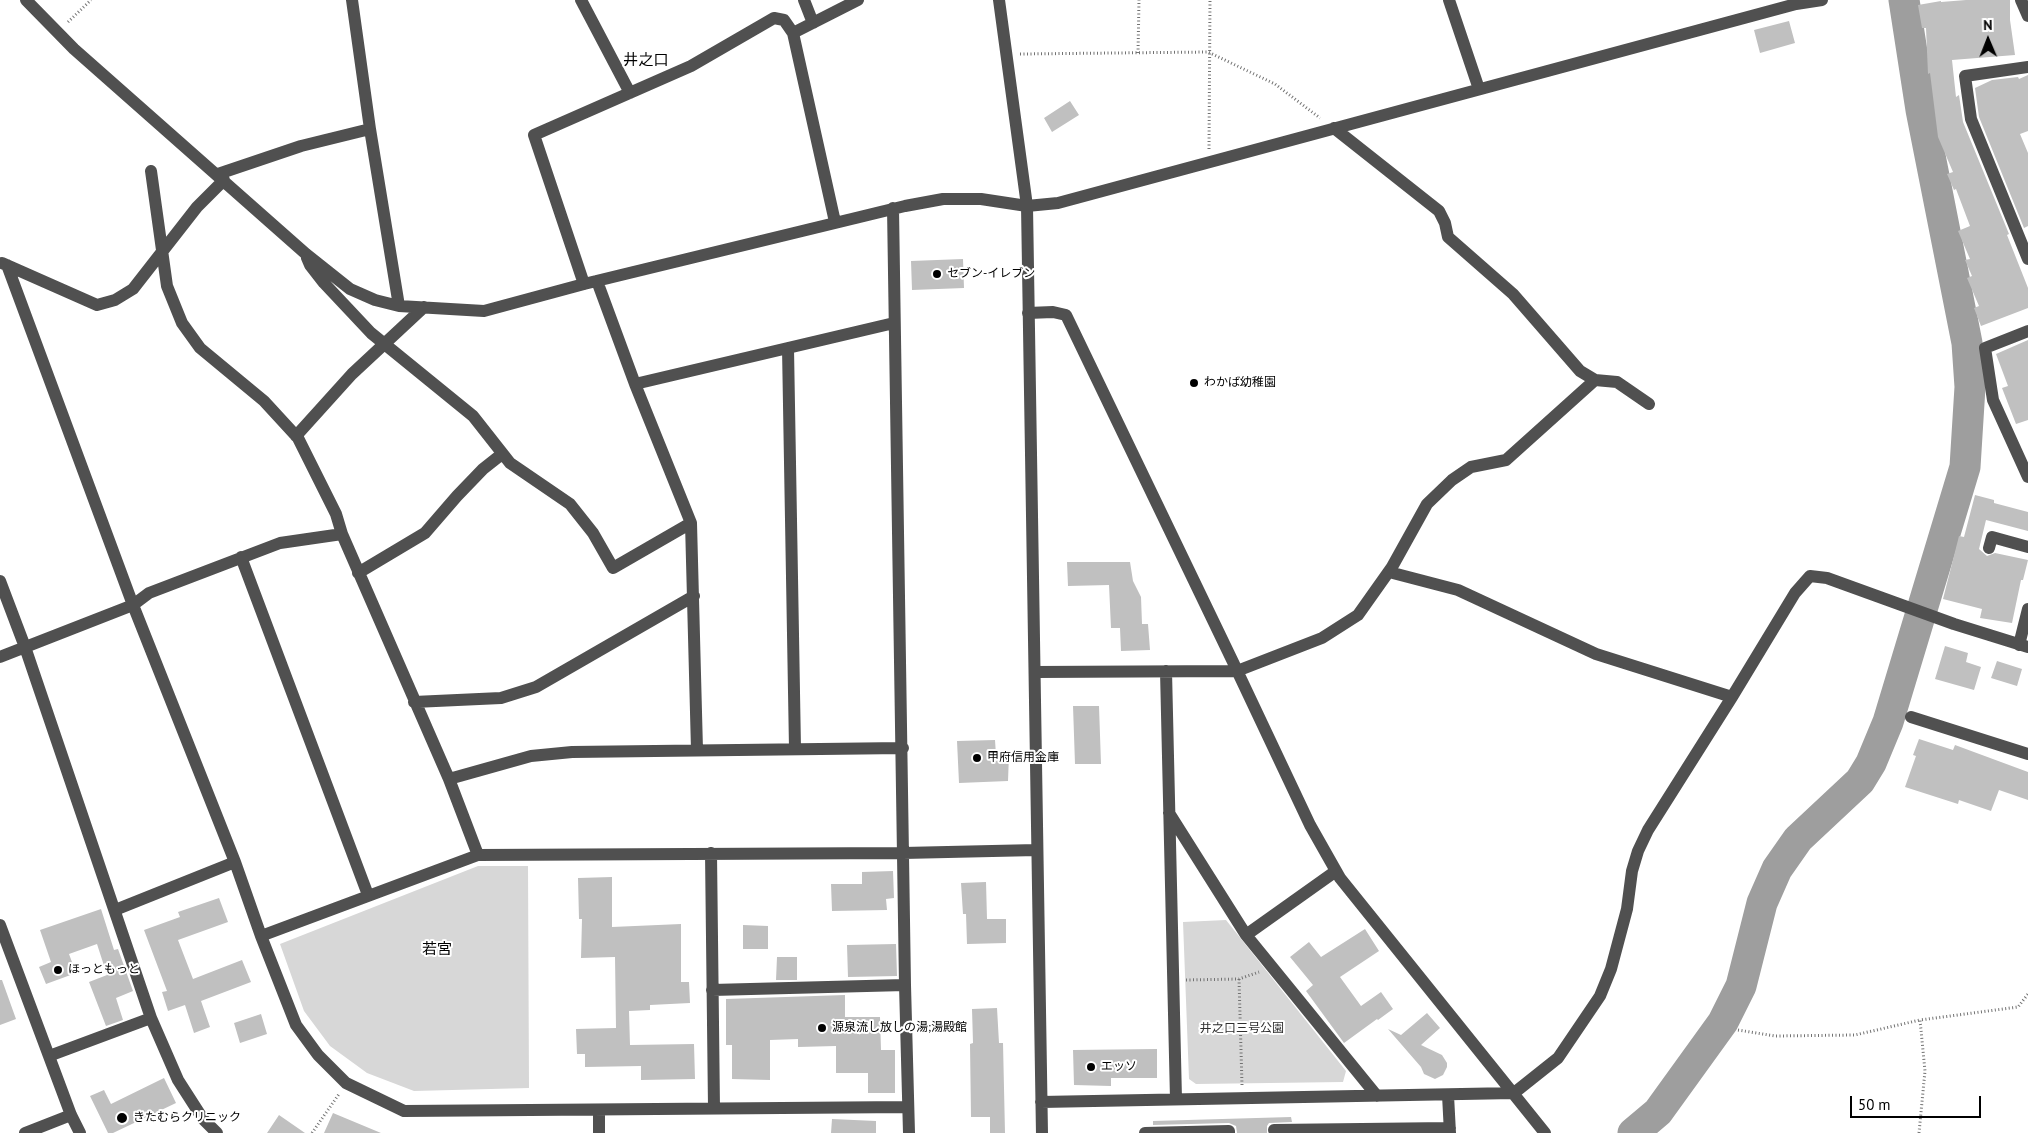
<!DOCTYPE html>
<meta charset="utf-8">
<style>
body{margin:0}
#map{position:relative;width:2028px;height:1133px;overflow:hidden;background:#fff;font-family:"PT Sans",sans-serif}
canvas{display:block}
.north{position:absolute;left:1963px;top:15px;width:50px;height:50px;-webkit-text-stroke:4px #fff;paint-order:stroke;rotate:359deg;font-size:14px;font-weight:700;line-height:20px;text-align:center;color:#000}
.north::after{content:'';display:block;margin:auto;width:18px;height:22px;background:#000;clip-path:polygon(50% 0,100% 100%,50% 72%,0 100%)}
.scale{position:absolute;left:1850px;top:1096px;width:131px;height:22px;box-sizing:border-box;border:2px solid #000;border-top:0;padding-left:6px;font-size:15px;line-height:18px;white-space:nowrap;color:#000;-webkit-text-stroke:4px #fff;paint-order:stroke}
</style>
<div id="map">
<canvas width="2028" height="1133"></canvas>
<div class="north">N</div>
<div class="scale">50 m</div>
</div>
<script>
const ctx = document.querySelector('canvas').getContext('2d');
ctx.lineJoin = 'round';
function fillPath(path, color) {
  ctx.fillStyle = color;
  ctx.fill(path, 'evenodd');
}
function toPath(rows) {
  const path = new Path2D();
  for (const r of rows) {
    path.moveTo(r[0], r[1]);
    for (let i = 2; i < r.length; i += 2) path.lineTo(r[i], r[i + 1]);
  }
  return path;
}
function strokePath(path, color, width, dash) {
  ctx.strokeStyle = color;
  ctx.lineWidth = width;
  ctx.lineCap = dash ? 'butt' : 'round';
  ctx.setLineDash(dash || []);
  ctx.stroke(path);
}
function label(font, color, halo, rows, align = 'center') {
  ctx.font = font + ' "PT Sans","Noto Sans JP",sans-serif';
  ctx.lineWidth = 4;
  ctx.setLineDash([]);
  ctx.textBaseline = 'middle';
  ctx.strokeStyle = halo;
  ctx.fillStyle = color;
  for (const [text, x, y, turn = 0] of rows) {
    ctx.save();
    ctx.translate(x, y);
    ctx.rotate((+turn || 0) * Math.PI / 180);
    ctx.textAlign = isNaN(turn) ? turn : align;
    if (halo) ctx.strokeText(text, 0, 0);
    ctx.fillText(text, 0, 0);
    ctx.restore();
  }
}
fillPath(toPath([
 [478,866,528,866,529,1088,414,1091,367,1073,330,1046,304,1011,280,944],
 [1226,920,1346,1071,1343,1082,1196,1084,1189,1079,1183,922]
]), '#d7d7d7');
strokePath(toPath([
 [1633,1133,1658,1112,1723,1022,1741,986,1762,903,1777,869,1798,839,1860,781,1871,763,1888,722,1965,467,1970,387,1967,343,1921,110,1904,0]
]), '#9e9e9e', 31);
fillPath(toPath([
 [1966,0,2010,0,2010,20,2015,55,1952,60,1956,97,1959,95,1963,122,2009,234,2007,235,2028,288,2028,308,1981,326,1974,308,1979,306,1967,278,1972,276,1965,260,1970,259,1958,231,1970,226,1956,189,1954,190,1947,174,1953,172,1938,137,1930,73,1928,74,1926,28,1922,28,1918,5,1941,1,1941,2],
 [1789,21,1795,43,1760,53,1754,30],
 [2028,75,2028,131,2020,134,2028,153,2028,226,2024,228,1979,117,1975,88,1992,80,2018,77,2019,79],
 [1070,101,1079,115,1052,132,1044,118],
 [963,259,964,288,912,290,911,261],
 [2028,340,2028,420,2016,424,2002,388,2008,386,1996,354],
 [1975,495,1994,500,1994,503,2028,512,2028,531,1986,520,1979,549,1987,556,1995,553,2028,560,2023,580,2021,580,2012,623,1980,618,1982,609,1943,599,1959,536,1964,537],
 [1067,562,1130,562,1133,581,1141,597,1142,624,1148,624,1150,650,1121,651,1120,628,1111,628,1109,585,1068,586],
 [1945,646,1968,653,1966,662,1981,667,1974,690,1935,679],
 [1997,661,2022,669,2017,686,1991,678],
 [1073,706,1099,706,1101,764,1075,764],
 [1919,739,1953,750,1955,745,2028,772,2028,800,1999,790,1991,811,1959,800,1958,804,1905,787,1916,756,1913,755],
 [995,740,996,755,1009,754,1008,781,959,783,957,741],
 [893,871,894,898,886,899,887,910,832,911,831,884,862,884,862,872],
 [612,877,612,927,681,924,681,982,689,982,690,1003,650,1005,650,1010,629,1011,630,1045,694,1044,695,1079,641,1080,641,1066,585,1067,585,1054,577,1054,576,1029,616,1028,615,957,581,958,582,919,579,919,578,878],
 [986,882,987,919,1006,919,1006,943,967,944,966,914,963,914,961,883],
 [219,898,228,922,178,940,193,979,242,960,251,982,201,1001,210,1027,194,1033,185,1005,168,1011,162,992,167,991,144,930,180,917,178,912],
 [101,909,114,950,118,949,133,991,116,998,123,1020,106,1026,89,982,107,975,97,944,69,954,76,973,46,984,39,967,51,962,40,930],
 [743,925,768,926,768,949,743,949],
 [1365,929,1379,951,1340,977,1361,1006,1381,992,1393,1009,1378,1020,1377,1019,1344,1043,1306,991,1313,985,1290,957,1309,942,1321,957],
 [896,944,897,976,848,977,847,945],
 [777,957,797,957,797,980,776,980],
 [0,980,2,980,16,1019,0,1025],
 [845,995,845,1017,880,1017,881,1050,895,1050,895,1093,868,1093,868,1073,836,1073,836,1046,798,1047,798,1039,770,1040,770,1080,732,1079,732,1045,726,1045,726,999],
 [997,1008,999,1043,1003,1043,1005,1133,990,1133,990,1117,971,1117,970,1044,973,1043,972,1009],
 [1427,1013,1440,1028,1421,1045,1442,1055,1447,1063,1447,1067,1443,1075,1435,1079,1424,1074,1421,1067,1388,1029,1401,1035],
 [261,1014,267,1034,240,1043,234,1023],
 [1157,1049,1157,1078,1111,1078,1111,1086,1074,1085,1073,1050],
 [164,1078,176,1103,113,1133,108,1133,90,1096,104,1090,111,1104],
 [333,1113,381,1133,324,1133],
 [279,1115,305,1133,267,1133],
 [1291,1117,1292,1122,1269,1123,1267,1126,1267,1133,1237,1133,1236,1126,1229,1123,1153,1125,1153,1121],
 [832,1119,876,1121,876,1133,831,1133]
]), '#c0c0c0');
strokePath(toPath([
 [68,22,91,0],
 [1138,53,1139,0],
 [1020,54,1208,52,1275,84,1320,118],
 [1209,149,1210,0],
 [1239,979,1242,1085],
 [1186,980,1239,979,1259,972],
 [1738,1030,1775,1036,1855,1035,1920,1020],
 [312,1133,339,1094],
 [1919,1133,1925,1071,1920,1020,2018,1007,2028,994]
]), '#727272', 3, [1, 2.5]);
strokePath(toPath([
 [26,0,74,49,306,254,350,289,375,300,399,306,484,311,584,284,905,206,943,199,981,199,1027,206,1058,203,1796,4,1822,0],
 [352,0,370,129,399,306],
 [581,0,630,93],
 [804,0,813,23],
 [999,0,1027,206,1042,1133],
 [1449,0,1479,89],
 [2021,0,2028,16],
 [2028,67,1965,76,1971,119,2028,259],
 [1334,128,1439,211,1445,223,1448,237,1513,294,1580,371,1595,380,1617,382,1649,404],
 [151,171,167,286,182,323,200,348,264,401,298,438,336,514,342,534],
 [218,174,301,146,370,129],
 [893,208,905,985,909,1133],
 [835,222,793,33,858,0],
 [307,258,310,265,324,283,371,333,473,416,510,463,570,504,593,533,613,568,691,523],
 [2,263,97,305,115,300,133,289,197,207,224,180],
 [7,265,133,605,235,862,261,936,296,1025,318,1055,346,1083,404,1111,908,1107],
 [597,281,635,384,691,523,697,750],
 [584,284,534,135,691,66,774,18,784,20,793,33],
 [1028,313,1053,312,1066,315,1233,662,1310,825,1340,878,1545,1133],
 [2028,331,1985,348,1993,400,2028,477],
 [788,348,795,749],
 [635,384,894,323],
 [296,436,352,374,424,307],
 [1989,548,1992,537,2028,547],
 [241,557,368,895],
 [1389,572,1458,590,1596,654,1732,697],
 [358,573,425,533,457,496,483,469,502,454],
 [0,581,25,647,151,1018,178,1080,203,1119,217,1133],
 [2019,645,2028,609],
 [0,657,133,605,149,593,280,543,342,534,449,779,478,855],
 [1166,671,1176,1099],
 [1035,672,1237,671,1322,638,1358,615,1392,567,1427,504,1452,480,1471,467,1506,460,1595,380],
 [414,702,501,698,536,687,694,596],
 [1911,717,2028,754],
 [449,779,531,756,572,752,903,748],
 [1169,813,1246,935,1377,1096],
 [711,853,714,1108],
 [115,910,235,862],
 [0,925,71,1115,80,1133],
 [1246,935,1336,871],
 [261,936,478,855,903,853,1037,850],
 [712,990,905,985],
 [49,1056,151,1018],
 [1448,1095,1450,1133],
 [1041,1102,1514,1093,1558,1058,1600,996,1611,969,1627,909,1632,871,1638,851,1648,830,1732,697,1795,593,1810,576,1827,578,1954,624,2028,647],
 [599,1111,599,1133],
 [1274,1130,1450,1128],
 [25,1133,71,1115],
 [1145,1133,1229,1131,1229,1133]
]), '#505050', 12);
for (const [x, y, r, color] of [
 [937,274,5,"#000"],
 [1194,383,5,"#000"],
 [977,758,5,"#000"],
 [58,970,5,"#000"],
 [822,1028,5,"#000"],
 [1091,1067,5,"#000"],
 [122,1118,6,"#000"]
]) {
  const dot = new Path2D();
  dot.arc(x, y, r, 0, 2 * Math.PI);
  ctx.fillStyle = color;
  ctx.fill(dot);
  strokePath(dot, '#fff', 2);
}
label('12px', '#000', '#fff', [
 ["セブン-イレブン",947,274],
 ["わかば幼稚園",1204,383],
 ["甲府信用金庫",987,758],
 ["ほっともっと",68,970],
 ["源泉流し放しの湯;湯殿館",832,1028],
 ["エッソ",1101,1067],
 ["きたむらクリニック",133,1118]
], 'left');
label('12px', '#2e2e2e', '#fff', [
 ["井之口三号公園",1242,1029]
]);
label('15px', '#000', '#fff', [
 ["井之口",646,61],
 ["若宮",437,950]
]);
</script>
